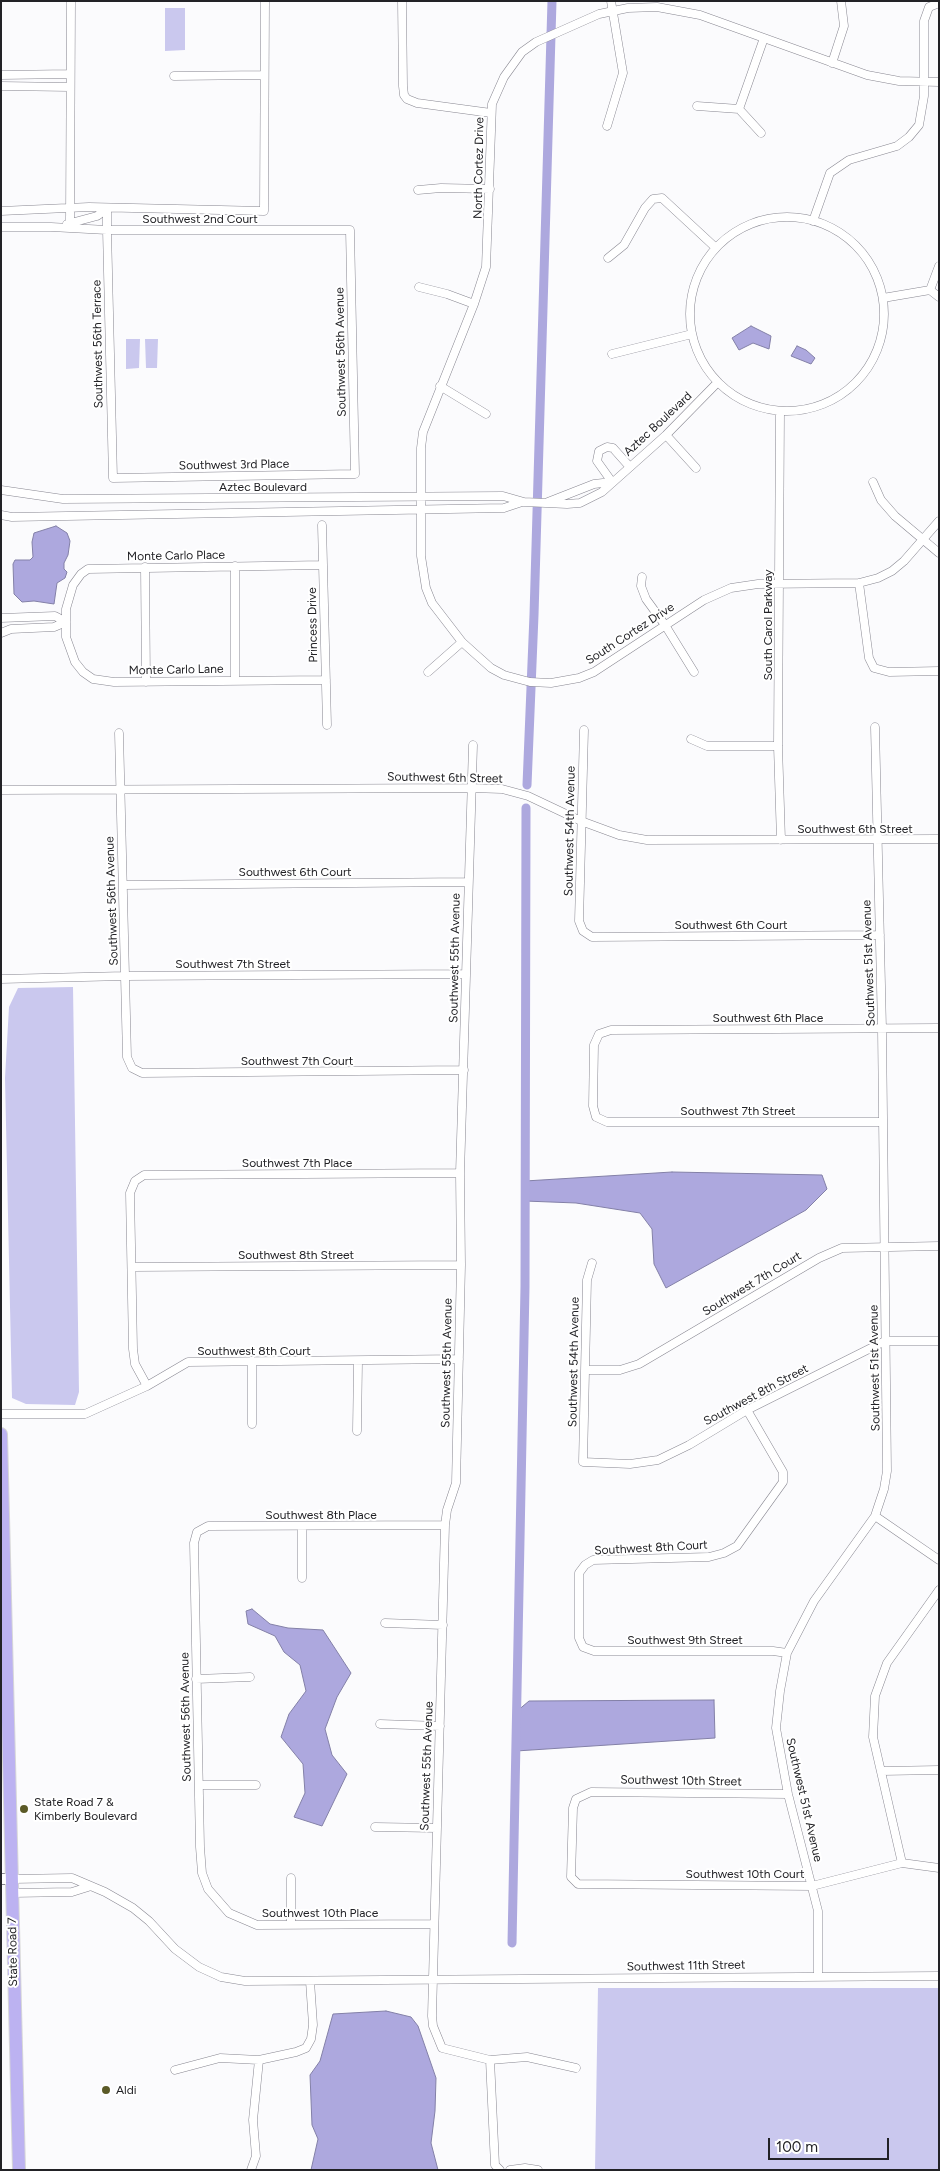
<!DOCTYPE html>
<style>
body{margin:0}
#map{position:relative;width:940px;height:2171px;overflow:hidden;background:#fbfbfd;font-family:Figtree,sans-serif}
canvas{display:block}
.frame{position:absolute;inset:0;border:2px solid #222226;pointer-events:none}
.scale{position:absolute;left:768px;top:2138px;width:121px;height:22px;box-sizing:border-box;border:2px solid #222226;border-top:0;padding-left:6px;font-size:15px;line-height:18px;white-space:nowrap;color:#222226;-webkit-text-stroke:4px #fff;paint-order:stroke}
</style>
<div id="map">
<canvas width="940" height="2171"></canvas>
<div class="frame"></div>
<div class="scale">100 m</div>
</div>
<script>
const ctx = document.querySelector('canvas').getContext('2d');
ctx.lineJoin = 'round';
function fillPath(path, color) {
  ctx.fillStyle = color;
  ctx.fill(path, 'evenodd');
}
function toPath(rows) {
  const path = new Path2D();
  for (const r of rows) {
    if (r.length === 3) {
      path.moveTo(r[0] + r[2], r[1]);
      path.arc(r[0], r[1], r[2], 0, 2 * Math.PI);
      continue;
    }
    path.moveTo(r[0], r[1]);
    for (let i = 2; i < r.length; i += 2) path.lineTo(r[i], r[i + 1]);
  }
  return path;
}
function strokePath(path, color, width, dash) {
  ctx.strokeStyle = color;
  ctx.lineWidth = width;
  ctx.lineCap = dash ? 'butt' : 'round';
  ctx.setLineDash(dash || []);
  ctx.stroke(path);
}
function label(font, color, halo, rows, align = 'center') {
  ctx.font = font + ' Figtree,sans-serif';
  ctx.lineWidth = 4;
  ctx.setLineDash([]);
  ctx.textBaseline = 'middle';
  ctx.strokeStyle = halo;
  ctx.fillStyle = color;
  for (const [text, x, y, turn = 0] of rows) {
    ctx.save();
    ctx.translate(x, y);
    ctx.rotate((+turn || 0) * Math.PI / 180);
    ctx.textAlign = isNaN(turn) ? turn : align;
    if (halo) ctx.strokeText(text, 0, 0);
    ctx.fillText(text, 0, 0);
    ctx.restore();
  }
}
fillPath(toPath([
 [165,8,185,8,185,50,165,51],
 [126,339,140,339,139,368,126,369],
 [145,339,158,339,157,368,146,368],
 [73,987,79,1392,75,1405,26,1404,12,1398,5,1078,9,1007,18,988],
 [598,1988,939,1988,939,2170,595,2170]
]), '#cac8ee');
const water = toPath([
 [751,326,771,336,769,349,753,343,739,350,732,338,751,326],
 [797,346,806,350,815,358,811,364,791,356,797,346],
 [56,526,67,533,70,541,68,555,64,563,64,569,67,572,65,578,57,583,54,604,34,601,22,602,14,594,13,564,15,560,30,560,33,557,32,542,34,533,56,526],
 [672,1172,822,1175,827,1189,806,1210,666,1288,654,1264,652,1229,640,1213,576,1203,525,1201,525,1181,672,1172],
 [252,1609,270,1624,288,1628,323,1630,351,1673,337,1697,325,1729,332,1755,347,1774,322,1826,294,1817,305,1793,303,1764,281,1737,289,1714,306,1691,300,1665,284,1652,275,1636,248,1624,246,1611,252,1609],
 [714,1700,715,1738,516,1751,516,1712,529,1701,714,1700],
 [386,2011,411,2017,418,2026,436,2078,435,2111,431,2143,438,2170,311,2170,318,2139,312,2125,310,2075,320,2061,333,2014,386,2011]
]);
fillPath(water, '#ada8de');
strokePath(water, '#8380a7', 1);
strokePath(toPath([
 [527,785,534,615,552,1],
 [512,1943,525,1287,526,808]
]), '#ada8de', 9);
const minor = toPath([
 [402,1,403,86,404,95,407,99,417,103,491,113],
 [832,63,844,26,841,1],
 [1,75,70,74],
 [174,76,264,75],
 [939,82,899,81,867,75,700,15,657,7,628,8,599,14,536,42,522,52,504,77,492,104,486,267,474,304,423,432,421,448,421,556,426,588,432,603,462,642,491,668,504,675,530,682,551,683,579,678,594,672,704,600,731,588,758,584,859,583,878,578,892,571,904,561,939,521],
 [1,86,70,87],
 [697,106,739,109,761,133],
 [739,109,764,38],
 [607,126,623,73,611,1],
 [418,190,441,188,490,189],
 [1,211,89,207,264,211,265,1],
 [787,314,97],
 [813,221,830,173,849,160,897,146,909,137,919,125,924,96,924,21,929,7,939,3],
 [70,223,71,1],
 [67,224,97,216,107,209],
 [1,227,51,227,107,230,350,230,355,474,113,478,107,230,107,209],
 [608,258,624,245,645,208,653,199,662,198,716,248],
 [419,287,447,294,474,304],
 [930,290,939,266],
 [930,290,939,297],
 [883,298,930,290],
 [612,354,692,334],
 [440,386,486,414],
 [780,411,778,746,781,840],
 [666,435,696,468],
 [612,482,597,461,599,451,607,447,613,448,629,466],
 [873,482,881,500,895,516,939,553],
 [1,490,63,499,503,496,524,502,567,504,580,503,602,492,666,435,718,382],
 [548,502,594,484,612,482],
 [1,515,12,517,504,508,522,502],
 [322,525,327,725],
 [323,565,88,569,81,574,73,585,66,609,66,637,75,662,83,672,93,679,114,682,326,680],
 [235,566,235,681],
 [145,567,146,682],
 [642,577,641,586,646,599,665,625,694,672],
 [859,583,869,658,874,668,889,672,939,671],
 [1,618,55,616,66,622],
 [1,633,11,629,54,627,66,622],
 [428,672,462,642],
 [584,730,579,921,583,931,592,937,880,935],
 [119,733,127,1057,132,1068,142,1073,464,1070],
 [691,739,707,746,778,746],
 [473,745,460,1173,461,1265,456,1483,447,1510,445,1525,432,2016,433,2026,442,2048,490,2060,527,2057,576,2068],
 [1,790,471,788,502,789,528,796,581,821,619,835,647,840,939,839],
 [123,885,468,882],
 [1,979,125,976,466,974],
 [882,1122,607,1122,596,1117,593,1106,594,1045,599,1034,611,1030,939,1028],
 [592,1263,587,1280,583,1462,630,1464,658,1460,689,1445,747,1410,885,1341,939,1341],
 [132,1267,461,1265],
 [585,1370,620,1370,639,1364,819,1258,842,1248,939,1246],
 [147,1386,135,1364,133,1349,130,1193,135,1181,144,1175,460,1173],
 [747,1410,783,1472,783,1482,737,1546,724,1553,709,1557,593,1560,585,1565,579,1573,579,1638,583,1647,594,1651,773,1651,787,1653],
 [1,1414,85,1414,147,1386,188,1362,459,1359],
 [252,1424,252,1361],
 [357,1431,358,1362],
 [875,1516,939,1560],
 [302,1527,302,1578],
 [385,1623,443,1625],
 [196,1679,250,1677],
 [380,1724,440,1726],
 [882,1771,939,1770],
 [199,1785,256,1785],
 [788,1794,591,1792,576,1799,573,1808,571,1877,578,1884,812,1886,902,1863,939,1868],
 [375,1827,437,1828],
 [902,1863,873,1737,875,1696,887,1663,939,1590],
 [12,1879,72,1878,105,1892,133,1908,149,1921,175,1949,199,1967,221,1977,245,1981,939,1976],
 [12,1893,72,1892,88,1887],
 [433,1924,257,1925,229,1913,208,1889,202,1873,200,1847,194,1543,197,1532,208,1526,445,1525],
 [291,1925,291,1878],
 [818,1976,818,1911,788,1794,776,1728,780,1691,787,1653,814,1601,875,1516,884,1489,887,1471,882,1029,875,727],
 [490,2060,495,2165,500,2170],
 [175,2070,220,2058,259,2060,296,2052,306,2048,311,2039,313,2025,310,1981],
 [251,2170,256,2156,253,2120,259,2060],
 [510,2170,525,2168,538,2170]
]);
const tertiary = toPath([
 [1,1879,12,1879]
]);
const primary = toPath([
 [1,1434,19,2170]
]);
strokePath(minor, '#888791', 9);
strokePath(tertiary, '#888791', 12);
strokePath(primary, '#d7d7d8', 14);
strokePath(minor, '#fff', 8);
strokePath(tertiary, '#fff', 10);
strokePath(primary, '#bcb2f1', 12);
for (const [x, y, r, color] of [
 [24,1809,5,"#5b5a27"],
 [106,2090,5,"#5b5a27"]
]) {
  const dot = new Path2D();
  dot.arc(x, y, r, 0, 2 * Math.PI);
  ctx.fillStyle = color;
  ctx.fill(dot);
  strokePath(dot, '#fff', 2);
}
label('12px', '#222226', '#fff', [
 ["North Cortez Drive",479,168,-89],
 ["Southwest 2nd Court",200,219],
 ["Southwest 56th Terrace",98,344,-91],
 ["Southwest 56th Avenue",341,352,-91],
 ["Aztec Boulevard",658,424,-43],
 ["Southwest 3rd Place",234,465,-1],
 ["Aztec Boulevard",263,487],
 ["Monte Carlo Place",176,556,-1],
 ["Princess Drive",313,625,-91],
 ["South Carol Parkway",768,625,-90],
 ["South Cortez Drive",630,634,-33],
 ["Monte Carlo Lane",176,670,-1],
 ["Southwest 6th Street",445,778,1],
 ["Southwest 6th Street",855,829],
 ["Southwest 54th Avenue",570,831,-89],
 ["Southwest 6th Court",295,872],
 ["Southwest 56th Avenue",112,901,-92],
 ["Southwest 6th Court",731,925],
 ["Southwest 55th Avenue",455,958,-89],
 ["Southwest 51st Avenue",869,963,-92],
 ["Southwest 7th Street",233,964],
 ["Southwest 6th Place",768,1018],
 ["Southwest 7th Court",297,1061],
 ["Southwest 7th Street",738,1111],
 ["Southwest 7th Place",297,1163],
 ["Southwest 8th Street",296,1255],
 ["Southwest 7th Court",752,1284,-31],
 ["Southwest 8th Court",254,1351],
 ["Southwest 54th Avenue",574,1362,-89],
 ["Southwest 55th Avenue",447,1363,-89],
 ["Southwest 51st Avenue",875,1368,-91],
 ["Southwest 8th Street",756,1395,-28],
 ["Southwest 8th Place",321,1515],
 ["Southwest 8th Court",651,1548,-3],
 ["Southwest 9th Street",685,1640],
 ["Southwest 56th Avenue",186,1717,-91],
 ["Southwest 55th Avenue",427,1766,-88],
 ["Southwest 10th Street",681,1781,1],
 ["Southwest 51st Avenue",804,1800,77],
 ["Southwest 10th Court",745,1874],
 ["Southwest 10th Place",320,1913],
 ["State Road 7",13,1952,-91],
 ["Southwest 11th Street",686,1966,-1]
]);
label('12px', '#222226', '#fff', [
 ["State Road 7 &",34,1802],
 ["Kimberly Boulevard",34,1816],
 ["Aldi",116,2090]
], 'left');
</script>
